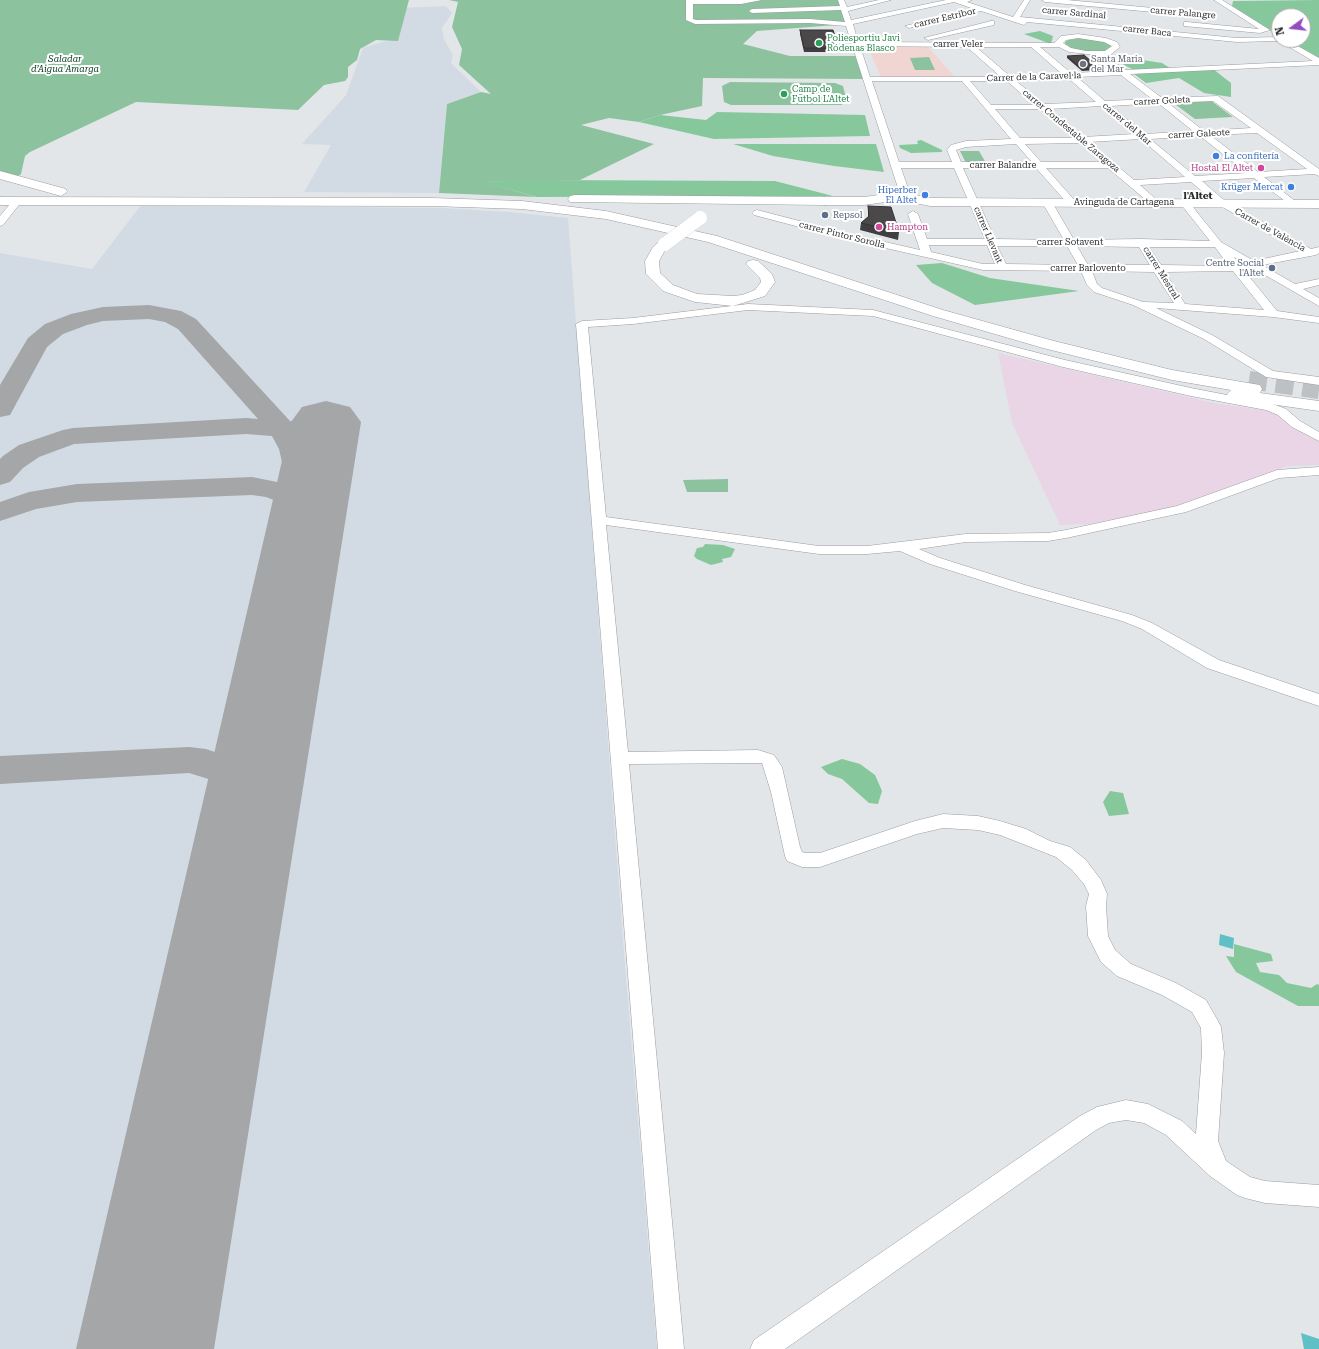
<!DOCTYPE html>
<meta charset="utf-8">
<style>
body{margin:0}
#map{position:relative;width:1319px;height:1349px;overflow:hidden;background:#e3e6e9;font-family:"Roboto Serif",serif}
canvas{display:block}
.north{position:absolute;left:1271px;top:8px;width:40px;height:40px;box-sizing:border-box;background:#fff;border:1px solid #ababab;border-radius:50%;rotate:255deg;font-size:11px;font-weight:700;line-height:16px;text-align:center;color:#2c2d2e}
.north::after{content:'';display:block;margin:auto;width:14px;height:18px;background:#924cbf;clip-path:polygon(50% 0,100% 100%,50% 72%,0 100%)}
</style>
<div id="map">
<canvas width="1319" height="1349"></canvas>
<div class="north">N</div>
</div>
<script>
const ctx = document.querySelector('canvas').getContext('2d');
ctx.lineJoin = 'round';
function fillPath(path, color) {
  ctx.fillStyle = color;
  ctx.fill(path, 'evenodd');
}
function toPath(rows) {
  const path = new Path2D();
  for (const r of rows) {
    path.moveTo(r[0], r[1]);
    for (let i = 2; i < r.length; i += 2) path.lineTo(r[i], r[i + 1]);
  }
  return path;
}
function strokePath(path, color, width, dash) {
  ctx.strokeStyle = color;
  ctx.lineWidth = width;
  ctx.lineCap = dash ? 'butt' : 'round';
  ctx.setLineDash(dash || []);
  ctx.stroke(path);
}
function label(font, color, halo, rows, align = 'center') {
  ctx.font = font + ' "Roboto Serif",serif';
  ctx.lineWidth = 4;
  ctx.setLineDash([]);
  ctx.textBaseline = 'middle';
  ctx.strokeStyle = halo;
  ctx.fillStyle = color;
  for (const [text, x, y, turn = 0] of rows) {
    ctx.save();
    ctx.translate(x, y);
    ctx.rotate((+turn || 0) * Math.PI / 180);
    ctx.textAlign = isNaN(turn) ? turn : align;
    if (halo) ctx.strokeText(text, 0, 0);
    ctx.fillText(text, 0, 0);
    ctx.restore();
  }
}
fillPath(toPath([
 [446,6,452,13,442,28,444,39,453,55,451,63,481,92,447,104,439,193,304,192,331,145,302,144,346,95,363,48,389,40,399,8],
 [141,205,442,208,509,212,568,218,625,965,657,1349,0,1349,0,253,92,269]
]), '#d2dbe3');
fillPath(toPath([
 [998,353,1214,403,1276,412,1319,439,1319,465,1287,466,1170,508,1089,524,1060,525,1012,423]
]), '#e9d5e5');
fillPath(toPath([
 [868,47,928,47,954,76,881,77]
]), '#f0d5d2');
fillPath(toPath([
 [0,0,409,0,398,41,376,40,360,49,357,60,348,67,348,77,345,81,324,85,298,110,136,102,30,152,25,156,21,174,16,178,0,173],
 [449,0,840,0,850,24,757,31,743,44,790,56,861,56,868,79,703,78,702,106,660,115,639,122,609,118,581,125,654,144,580,180,484,182,536,197,439,193,447,104,481,92,491,94,459,65,462,49,452,27,458,2],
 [1080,38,1106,42,1112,47,1105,51,1087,52,1071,49,1065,45,1065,42,1068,40],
 [929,57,935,70,915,70,910,58],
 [730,82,835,83,843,86,847,102,841,105,731,105,724,102,722,86],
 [1210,100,1233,117,1195,119,1172,102],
 [960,151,979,151,986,163,966,163],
 [728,479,728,492,687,492,683,480]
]), '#8cc39e');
fillPath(toPath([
 [1319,0,1319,59,1286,40,1303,40,1303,16,1279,16,1279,36,1232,6,1233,1],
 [1040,31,1053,36,1051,44,1024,34],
 [1116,56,1162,63,1170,68,1134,70,1124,65],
 [1213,69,1231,83,1231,97,1204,93,1179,78,1146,83,1134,74,1172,70],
 [717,112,865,115,870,136,714,139,639,122,660,115,706,120],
 [921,140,942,150,942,152,911,153,900,148,899,145,918,144,917,141],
 [733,144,876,144,884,172,834,166,773,156],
 [533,180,775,181,833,196,537,197,482,182],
 [942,263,990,278,1079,291,975,305,932,283,916,265],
 [705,544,723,545,735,549,731,557,722,559,723,562,711,565,697,559,694,556,697,548,703,547],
 [842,759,860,764,875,775,882,791,878,804,869,803,842,779,828,774,821,767],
 [1110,791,1123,793,1129,814,1109,816,1103,802],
 [1234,944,1271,954,1273,961,1256,963,1260,972,1279,975,1287,983,1311,988,1317,984,1319,985,1319,1006,1298,1006,1236,972,1226,956,1234,957]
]), '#86c79c');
fillPath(toPath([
 [1220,934,1234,938,1233,949,1219,945],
 [1301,1333,1319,1339,1319,1349,1304,1349]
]), '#5fc0c6');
fillPath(toPath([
 [149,305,181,311,196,319,290,421,305,424,309,430,305,436,300,437,307,449,315,474,323,517,319,523,308,526,297,523,288,510,279,502,266,497,252,495,77,502,36,509,0,521,0,502,29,492,77,484,252,477,287,484,279,449,272,436,246,434,74,444,39,457,23,468,10,482,0,485,0,459,3,456,19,445,63,430,73,428,246,418,258,419,178,329,165,322,149,319,103,321,87,325,63,334,47,347,10,415,0,417,0,385,28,338,45,324,71,314,103,307,149,305],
 [189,747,206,749,241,761,259,776,271,805,266,815,252,819,238,815,228,793,215,781,189,773,0,784,0,756,189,747]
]), '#a4a6a8');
fillPath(toPath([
 [326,401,350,407,361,422,214,1349,76,1349,291,422,302,407,326,401]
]), '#a4a6a8');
strokePath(toPath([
 [1249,380,1319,390]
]), '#bec1c4', 18, [18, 9]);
const minor = toPath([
 [686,0,762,0,741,4,693,4,693,19,696,20,810,19,845,22,841,10,752,13,749,11,752,9,840,6,838,0,844,0,847,7,879,0,891,0,848,11,851,20,946,0,972,0,967,2,1013,17,1024,0,1030,0,1020,17,1237,38,1279,37,1279,40,1287,40,1319,58,1319,65,1130,74,1162,98,1218,96,1319,169,1319,176,1314,174,1264,177,1295,201,1297,203,1295,205,1292,206,1254,178,1202,181,1225,201,1311,249,1319,247,1319,253,1316,255,1262,265,1295,284,1319,279,1319,285,1303,289,1319,298,1319,306,1251,267,1243,269,1277,311,1319,317,1319,323,1273,317,1156,308,1212,335,1273,371,1319,377,1319,385,1266,377,1204,339,1133,305,1094,292,1087,285,1081,271,983,270,841,238,754,215,752,213,754,211,757,210,842,232,920,250,908,214,913,211,918,214,927,239,985,239,954,168,901,168,909,191,904,194,899,191,846,26,810,23,695,24,686,20,686,0],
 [954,2,974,9,905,26,909,28,981,11,1024,25,1027,22,1237,42,1279,41,1313,61,1125,70,1105,55,1110,55,1120,47,1117,42,1106,38,1078,34,1061,36,1054,43,858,42,853,24,954,2],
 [1078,38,1104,42,1112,46,1105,51,1086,51,1071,48,1063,43,1066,40,1078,38],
 [860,46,967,47,1001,77,870,77,860,46],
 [976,47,1031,47,1062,74,1011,77,976,47],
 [1040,47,1059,47,1069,52,1096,55,1116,71,1071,73,1040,47],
 [1121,75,1152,99,1105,101,1077,77,1121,75],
 [1068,78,1096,102,1044,104,1016,81,1068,78],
 [872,81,962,81,1011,139,966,141,951,145,947,150,952,162,899,162,872,81],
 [970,81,1007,81,1034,105,991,105,970,81],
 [1213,101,1251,128,1204,131,1168,103,1213,101],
 [1158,103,1193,131,1145,134,1111,106,1158,103],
 [1101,106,1135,134,1083,137,1050,109,1101,106],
 [995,109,1040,109,1073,138,1020,138,995,109],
 [1257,133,1307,169,1258,172,1210,135,1257,133],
 [1200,136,1247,173,1195,176,1150,139,1200,136],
 [1141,139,1185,177,1134,180,1089,142,1141,139],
 [1079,143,1102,162,1041,162,1025,144,1079,143],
 [1016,144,1032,162,961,162,956,150,966,147,1016,144],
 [963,168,1036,168,1068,204,1071,205,1076,202,1046,168,1108,168,1152,205,1155,206,1158,205,1160,203,1158,201,1140,185,1191,182,1219,205,1300,251,1254,261,1221,242,1188,201,1185,200,1180,203,1210,241,1141,239,1074,240,1052,202,1047,199,1042,202,1064,240,995,239,963,168],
 [929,245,987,245,995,264,983,264,931,252,929,245],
 [997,246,1067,246,1078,265,1006,264,997,246],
 [1077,246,1139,247,1150,265,1088,265,1077,246],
 [1149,247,1215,247,1229,266,1161,265,1149,247],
 [1234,257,1243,263,1239,264,1234,257],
 [1092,271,1154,272,1174,303,1143,302,1102,288,1097,284,1092,271],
 [1233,271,1264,310,1185,304,1165,272,1233,271],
 [1042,0,1067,0,1207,13,1211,15,1207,17,1045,2,1042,0],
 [1214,0,1222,0,1270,30,1260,33,1184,26,1184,22,1187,22,1259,29,1214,0],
 [991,21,994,21,994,25,928,40,924,38,991,21],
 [17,198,22,201,3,225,0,226,0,216,14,199,17,198],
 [748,304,873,310,1065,360,1191,388,1273,404,1286,409,1300,421,1319,432,1319,441,1292,427,1278,415,1266,410,1191,396,1063,367,873,316,748,310,633,324,588,327,606,517,819,546,867,546,966,534,1048,533,1066,530,1177,506,1277,470,1319,467,1319,475,1279,478,1186,512,1066,538,1048,541,966,542,919,549,940,558,1025,585,1132,615,1152,623,1219,660,1319,694,1319,706,1207,668,1142,629,1122,621,1015,591,930,564,900,551,867,554,819,554,606,525,628,752,758,750,774,755,782,767,800,847,802,852,805,853,820,853,915,821,943,814,978,816,1000,821,1026,829,1050,841,1070,847,1086,860,1101,880,1107,894,1106,906,1108,936,1115,950,1131,964,1176,983,1206,1000,1218,1021,1221,1027,1224,1053,1218,1141,1226,1161,1250,1177,1265,1181,1319,1185,1319,1207,1265,1203,1245,1198,1237,1195,1210,1176,1166,1135,1144,1123,1126,1120,1109,1123,1096,1130,785,1349,750,1349,754,1340,1080,1116,1097,1107,1126,1100,1148,1104,1182,1121,1196,1134,1202,1053,1201,1028,1192,1012,1162,995,1117,976,1101,962,1088,936,1086,906,1089,894,1084,884,1072,870,1056,857,1000,835,978,830,943,828,917,834,820,867,802,867,787,861,785,856,771,792,762,763,629,764,684,1349,658,1349,576,324,582,321,633,318,748,304]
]);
const major = toPath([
 [900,192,930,198,1319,200,1319,208,930,206,900,200,864,205,824,205,818,201,824,197,864,197,900,192]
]);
const highway = toPath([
 [0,171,66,189,67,192,61,196,0,179,0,171],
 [575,195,824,197,829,198,831,201,829,204,824,205,570,202,568,199,570,196,575,195],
 [0,197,432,198,522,201,606,211,717,236,943,310,1054,341,1172,370,1254,384,1260,385,1262,389,1260,393,1319,401,1319,411,1235,399,1229,398,1227,394,1231,390,1172,380,1043,348,933,316,708,242,606,219,522,209,432,206,0,205,0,197],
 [665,240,670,241,672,244,664,252,659,261,660,273,673,285,697,294,733,296,742,295,755,290,761,282,760,278,746,264,748,261,753,260,758,261,772,274,775,282,765,296,733,306,695,302,663,291,646,274,645,261,653,247,660,241,665,240]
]);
strokePath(minor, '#9a9c9f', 1);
strokePath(major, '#9a9c9f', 1);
strokePath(highway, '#9a9c9f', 1);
fillPath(minor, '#fff');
fillPath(major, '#fff');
fillPath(highway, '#fff');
const highwayBridge = toPath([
 [665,244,700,218]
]);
strokePath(highwayBridge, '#9a9c9f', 14, []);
strokePath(highwayBridge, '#fff', 14);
fillPath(toPath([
 [800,30,839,48,838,52,804,52,800,34],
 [1067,56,1099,68,1099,70,1082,71,1067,58],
 [868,206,899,232,898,240,860,230,861,223,868,217]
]), '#403e40');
const building = toPath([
 [800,30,833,30,839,48,804,48,800,30],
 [1084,55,1099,68,1082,69,1067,56,1084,55],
 [868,206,891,207,899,232,861,223,869,216,868,206]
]);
fillPath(building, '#4b484a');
strokePath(building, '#343234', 1);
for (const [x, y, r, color] of [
 [819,43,4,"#2e9e5b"],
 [1083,64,4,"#6b7280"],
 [784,94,4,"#2e9e5b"],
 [1216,156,4,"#3f7fe0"],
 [1261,168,4,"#d1479c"],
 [1291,187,4,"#3f7fe0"],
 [925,195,4,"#3f7fe0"],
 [825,215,4,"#5c6f8a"],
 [879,227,4,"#d1479c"],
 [1272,268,4,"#5c6f8a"]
]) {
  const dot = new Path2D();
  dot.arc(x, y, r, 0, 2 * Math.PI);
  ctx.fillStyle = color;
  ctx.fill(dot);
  strokePath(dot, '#fff', 1.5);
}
label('9px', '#2c2d2e', '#fff', [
 ["carrer Sardinal",1074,13,5],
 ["carrer Palangre",1183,13,5],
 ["carrer Estribor",945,18,-13],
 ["carrer Baca",1147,31,6],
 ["carrer Veler",958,44],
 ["Carrer de la Caravel·la",1034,77,-2],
 ["carrer Goleta",1162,101,-3],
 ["carrer del Mar",1127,124,40],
 ["carrer Condestable Zaragoza",1071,131,40],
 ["carrer Galeote",1199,134,-3],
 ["carrer Balandre",1003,165],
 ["Avinguda de Cartagena",1124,202],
 ["Carrer de València",1270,230,29],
 ["carrer Pintor Sorolla",842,235,14],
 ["carrer Llevant",988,235,67],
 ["carrer Sotavent",1070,242],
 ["carrer Barlovento",1088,268],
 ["carrer Mestral",1161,273,58]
]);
label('9px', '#27864d', '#fff', [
 ["Poliesportiu Javi",827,38],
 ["Ródenas Blasco",827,48],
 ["Camp de",792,89],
 ["Futbol L'Altet",792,99]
], 'left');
label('italic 9px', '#02381c', '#fff', [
 ["Saladar",65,59],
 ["d’Aigua Amarga",65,69]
]);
label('9px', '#5b616d', '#fff', [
 ["Santa Maria",1091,59],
 ["del Mar",1091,69]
], 'left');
label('9px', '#366cbe', '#fff', [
 ["La confitería",1224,156,"left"],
 ["Krüger Mercat",1283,187],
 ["Hiperber",917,190],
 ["El Altet",917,200]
], 'right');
label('9px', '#b23c85', '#fff', [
 ["Hostal El Altet",1253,168],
 ["Hampton",887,227,"left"]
], 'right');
label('9px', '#4e5e75', '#fff', [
 ["Repsol",833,215],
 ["Centre Social",1264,263,"right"],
 ["l'Altet",1264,273,"right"]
], 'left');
label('bold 10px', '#282b2c', '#fff', [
 ["l'Altet",1198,196]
]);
</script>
